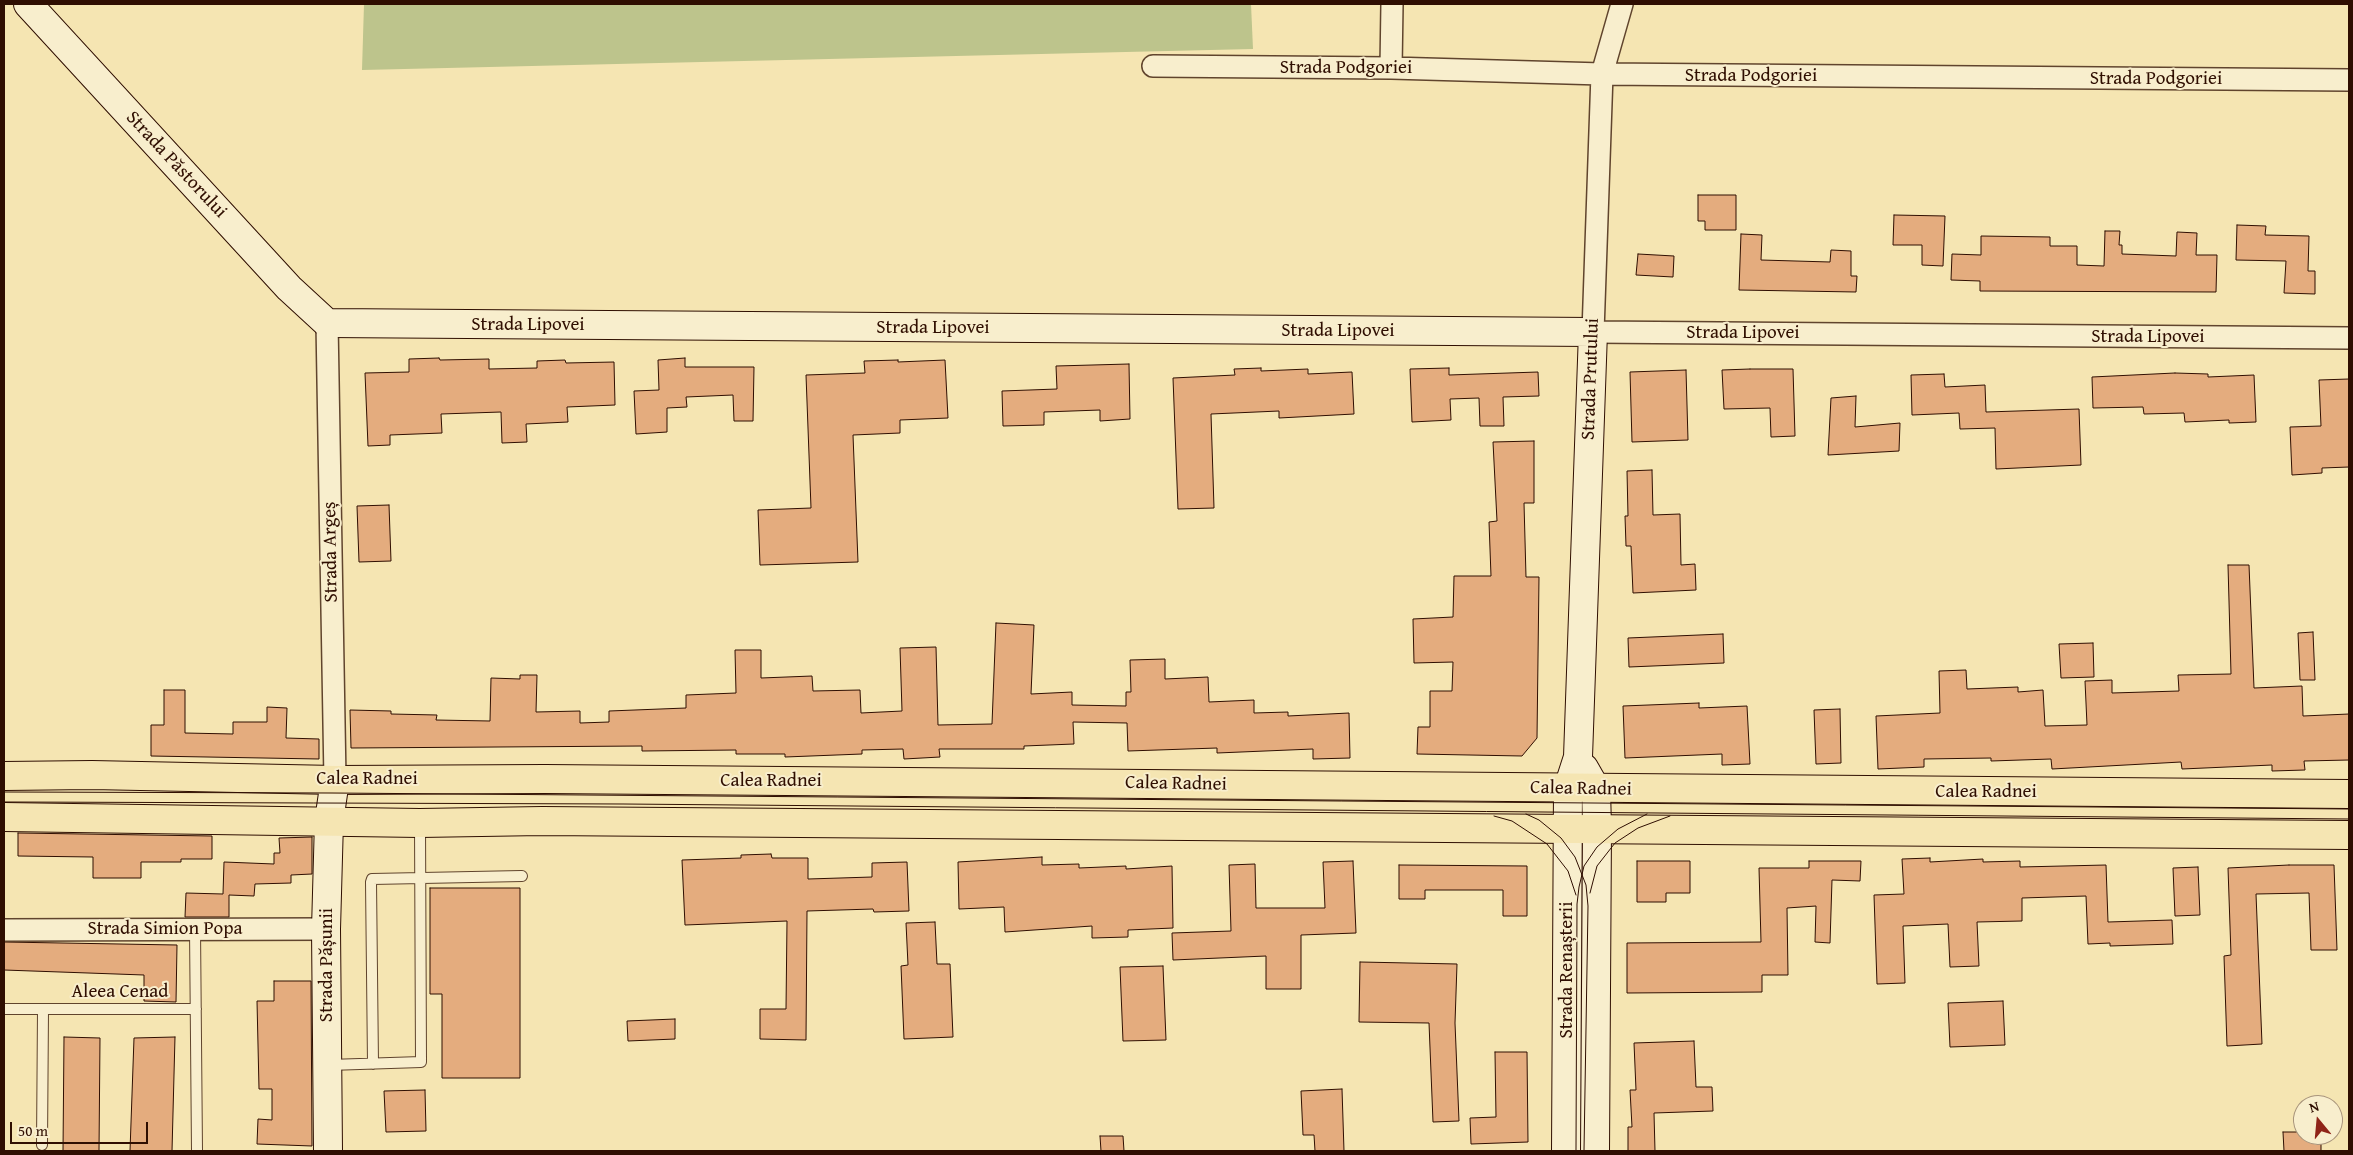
<!DOCTYPE html>
<meta charset="utf-8">
<style>
body{margin:0}
#map{position:relative;width:2353px;height:1155px;overflow:hidden;background:#f5e5b2;font-family:"Gentium Book Plus",serif}
canvas{display:block}
.frame{position:absolute;inset:0;border:5px solid #2f0e01;pointer-events:none}
.north{position:absolute;left:2293px;top:1095px;width:50px;height:50px;box-sizing:border-box;background:#f8eecd;border:1px solid #a8947b;border-radius:50%;rotate:343deg;font-size:14px;font-weight:700;line-height:20px;text-align:center;color:#2f0e01}
.north::after{content:'';display:block;margin:auto;width:18px;height:22px;background:#8f2418;clip-path:polygon(50% 0,100% 100%,50% 72%,0 100%)}
.scale{position:absolute;left:10px;top:1122px;width:138px;height:22px;box-sizing:border-box;border:2px solid #2f0e01;border-top:0;padding-left:6px;font-size:15px;line-height:18px;white-space:nowrap;color:#2f0e01;-webkit-text-stroke:4px #f8eecd;paint-order:stroke}
</style>
<div id="map">
<canvas width="2353" height="1155"></canvas>
<div class="frame"></div>
<div class="north">N</div>
<div class="scale">50 m</div>
</div>
<script>
const ctx = document.querySelector('canvas').getContext('2d');
ctx.lineJoin = 'round';
function fillPath(path, color) {
  ctx.fillStyle = color;
  ctx.fill(path, 'evenodd');
}
function toPath(rows) {
  const path = new Path2D();
  for (const r of rows) {
    path.moveTo(r[0], r[1]);
    for (let i = 2; i < r.length; i += 2) path.lineTo(r[i], r[i + 1]);
  }
  return path;
}
function strokePath(path, color, width, dash) {
  ctx.strokeStyle = color;
  ctx.lineWidth = width;
  ctx.lineCap = dash ? 'butt' : 'round';
  ctx.setLineDash(dash || []);
  ctx.stroke(path);
}
function label(font, color, halo, rows, align = 'center') {
  ctx.font = font + ' "Gentium Book Plus",serif';
  ctx.lineWidth = 4;
  ctx.setLineDash([]);
  ctx.textBaseline = 'middle';
  ctx.strokeStyle = halo;
  ctx.fillStyle = color;
  for (const [text, x, y, turn = 0] of rows) {
    ctx.save();
    ctx.translate(x, y);
    ctx.rotate((+turn || 0) * Math.PI / 180);
    ctx.textAlign = isNaN(turn) ? turn : align;
    if (halo) ctx.strokeText(text, 0, 0);
    ctx.fillText(text, 0, 0);
    ctx.restore();
  }
}
fillPath(toPath([
 [364,4,1251,4,1253,49,362,70]
]), '#bdc48c');
const building = toPath([
 [1698,195,1736,195,1736,230,1705,230,1705,221,1698,221,1698,195],
 [1894,215,1945,216,1943,266,1922,265,1922,245,1893,245,1894,215],
 [2237,225,2266,226,2265,235,2309,236,2308,271,2315,271,2315,294,2284,293,2286,261,2236,260,2237,225],
 [2105,231,2120,231,2119,245,2122,245,2122,254,2176,256,2177,232,2197,233,2196,255,2217,255,2216,292,1980,291,1980,281,1951,280,1952,254,1981,255,1981,236,2050,237,2050,246,2077,246,2077,265,2104,266,2105,231],
 [1741,234,1762,235,1761,260,1830,262,1831,250,1851,251,1851,276,1857,276,1856,292,1739,290,1741,234],
 [1638,254,1674,256,1673,277,1636,275,1638,254],
 [439,358,440,360,489,359,489,369,537,368,537,361,565,360,566,363,614,362,615,405,567,407,568,422,526,424,527,442,502,443,501,412,441,414,442,433,390,435,390,445,368,446,365,373,409,372,409,359,439,358],
 [685,358,685,367,754,367,753,421,734,421,733,395,686,397,687,407,667,408,667,432,636,434,634,391,659,390,658,360,685,358],
 [898,360,898,362,945,360,948,418,900,420,900,433,853,435,858,562,760,565,758,510,811,508,806,375,865,373,864,361,898,360],
 [1129,364,1130,419,1100,421,1100,410,1044,412,1044,425,1003,426,1002,391,1057,389,1056,366,1129,364],
 [1261,368,1261,371,1308,369,1308,374,1352,372,1354,414,1279,418,1279,411,1211,414,1214,508,1178,509,1173,378,1235,375,1234,369,1261,368],
 [1449,368,1449,375,1538,372,1539,396,1503,397,1504,426,1480,426,1479,398,1450,399,1451,420,1412,422,1410,369,1449,368],
 [1750,369,1793,369,1795,436,1771,437,1770,408,1724,409,1722,370,1750,369],
 [1686,370,1688,440,1632,442,1630,372,1686,370],
 [2175,373,2208,374,2208,377,2254,375,2256,422,2229,423,2229,420,2185,422,2184,413,2144,414,2143,407,2093,408,2092,377,2175,373],
 [1944,374,1945,387,1985,385,1986,412,2079,409,2081,465,1996,469,1995,428,1960,429,1959,413,1912,415,1911,375,1944,374],
 [2349,379,2349,467,2322,468,2322,473,2292,475,2290,427,2321,426,2319,380,2349,379],
 [1856,396,1855,427,1900,423,1899,451,1828,455,1831,398,1856,396],
 [1534,441,1534,503,1524,503,1526,577,1539,577,1537,738,1522,756,1417,754,1418,727,1430,727,1430,691,1452,691,1453,662,1414,663,1413,619,1453,617,1454,576,1491,576,1489,522,1497,521,1493,442,1534,441],
 [1652,470,1653,515,1680,514,1681,565,1695,564,1696,590,1633,593,1631,546,1626,546,1625,516,1628,516,1627,471,1652,470],
 [389,505,391,561,359,562,357,506,389,505],
 [2228,565,2249,565,2254,688,2302,686,2303,716,2349,714,2349,760,2304,761,2305,770,2272,771,2272,765,2182,769,2181,762,2052,769,2051,759,1991,761,1991,758,1924,759,1924,767,1878,769,1876,716,1940,713,1939,671,1966,670,1967,689,2018,687,2018,692,2043,690,2045,726,2087,725,2085,681,2112,680,2112,693,2179,691,2178,675,2231,674,2228,565],
 [996,623,1034,625,1031,694,1072,692,1072,705,1126,706,1126,692,1131,692,1130,660,1165,659,1165,679,1208,677,1209,702,1254,700,1254,713,1288,712,1288,716,1349,713,1350,758,1313,759,1313,749,1217,753,1217,748,1128,751,1127,723,1073,722,1074,744,1024,746,1024,749,939,749,940,757,904,759,903,749,862,750,862,754,785,757,785,754,736,754,736,750,642,751,642,746,351,748,350,710,391,711,391,714,437,715,436,720,490,721,491,678,520,679,520,675,537,675,536,712,580,711,580,723,609,722,609,711,686,708,686,695,736,693,735,650,761,650,761,678,812,676,813,691,860,690,861,713,902,711,900,648,936,647,938,725,992,724,996,623],
 [2313,632,2315,680,2300,680,2298,633,2313,632],
 [1723,634,1724,663,1629,667,1628,638,1723,634],
 [2093,643,2094,677,2061,678,2059,644,2093,643],
 [164,690,185,690,185,733,233,734,233,722,267,722,267,707,287,708,286,738,319,739,319,759,151,756,151,725,164,725,164,690],
 [1699,703,1699,708,1747,706,1750,764,1722,765,1722,754,1625,758,1623,706,1699,703],
 [1840,709,1841,763,1816,764,1814,710,1840,709],
 [18,833,212,836,212,859,181,859,181,862,141,862,141,878,93,878,93,857,18,856,18,833],
 [312,837,312,874,291,875,291,883,255,884,254,896,229,895,229,917,185,917,186,893,223,894,224,862,274,864,274,853,280,853,279,838,312,837],
 [771,854,772,858,808,858,808,879,872,877,872,863,907,862,909,911,874,912,873,909,807,911,806,1040,760,1039,760,1009,786,1009,787,921,685,925,682,860,741,858,741,855,771,854],
 [1042,857,1042,865,1079,864,1079,868,1126,866,1126,869,1172,866,1173,928,1128,930,1128,937,1092,938,1092,926,1005,932,1004,907,959,909,958,862,1042,857],
 [1930,858,1930,862,1983,859,1983,862,2020,861,2020,867,2106,865,2108,922,2172,920,2173,944,2110,946,2110,943,2088,944,2086,896,2022,898,2022,921,1977,922,1979,966,1950,967,1948,924,1903,926,1905,983,1877,984,1874,895,1904,894,1902,859,1930,858],
 [1353,861,1356,933,1301,935,1301,989,1266,989,1266,956,1173,960,1172,933,1231,931,1229,865,1255,864,1256,908,1325,908,1323,862,1353,861],
 [1637,861,1690,861,1690,893,1666,893,1666,902,1637,902,1637,861],
 [1809,861,1861,861,1860,881,1832,880,1830,943,1815,942,1816,906,1787,908,1788,975,1762,975,1762,992,1627,993,1627,943,1761,942,1759,868,1809,868,1809,861],
 [1399,865,1527,866,1527,916,1503,916,1503,890,1425,890,1425,899,1399,899,1399,865],
 [2289,865,2334,865,2337,950,2311,950,2309,893,2256,894,2262,1044,2227,1046,2224,956,2231,955,2228,868,2289,865],
 [2198,867,2200,915,2175,916,2173,868,2198,867],
 [430,888,520,888,520,1078,442,1078,442,994,430,994,430,888],
 [935,922,937,964,950,964,953,1037,904,1039,901,966,908,965,906,923,935,922],
 [4,942,177,945,176,1002,144,1001,144,975,4,970,4,942],
 [1360,962,1457,964,1455,1023,1459,1121,1433,1122,1429,1023,1359,1022,1360,962],
 [1163,966,1166,1040,1123,1041,1120,967,1163,966],
 [274,981,311,981,312,1146,257,1144,258,1119,272,1120,272,1089,259,1089,257,1001,274,1001,274,981],
 [2003,1001,2005,1045,1950,1047,1948,1003,2003,1001],
 [675,1019,675,1039,628,1041,627,1021,675,1019],
 [64,1037,100,1038,99,1151,63,1151,64,1037],
 [175,1037,172,1151,130,1151,134,1038,175,1037],
 [1694,1041,1696,1087,1712,1087,1713,1111,1654,1113,1655,1151,1628,1151,1628,1127,1632,1127,1630,1090,1636,1090,1634,1043,1694,1041],
 [1495,1052,1527,1052,1528,1142,1471,1144,1470,1118,1496,1117,1495,1052],
 [1342,1089,1344,1151,1315,1151,1314,1135,1303,1135,1301,1091,1342,1089],
 [425,1090,426,1131,386,1132,384,1091,425,1090],
 [2283,1132,2303,1132,2303,1135,2321,1135,2321,1151,2284,1151,2283,1132],
 [1100,1136,1123,1136,1124,1151,1101,1151,1100,1136]
]);
fillPath(building, '#e4ac7e');
strokePath(building, '#2f0e01', 1);
const lane = toPath([
 [195,929,197,1151],
 [4,1009,196,1009],
 [373,1064,371,882,372,879,522,876],
 [329,1065,421,1062,420,824],
 [42,1145,43,1010]
]);
const street = toPath([
 [1622,4,1602,74,1593,332,2349,338],
 [1153,66,1391,68,1602,74,2349,80],
 [1391,68,1392,4],
 [327,323,335,780],
 [4,930,326,929]
]);
const secondary = toPath([
 [28,4,289,288,327,323,1593,332,1578,757,1568,788,1566,1151],
 [1584,768,1596,789,1597,828,1595,1151],
 [328,1151,326,929,329,821,335,780]
]);
const primary = toPath([
 [4,776,92,775,335,780,545,779,2349,794],
 [4,817,420,823,542,821,2349,835]
]);
strokePath(lane, '#60442d', 12);
strokePath(street, '#60442d', 24);
strokePath(secondary, '#2f0e01', 30);
strokePath(primary, '#2f0e01', 30);
strokePath(lane, '#f8eecd', 10);
strokePath(street, '#f8eecd', 21);
strokePath(secondary, '#f8eecd', 28);
strokePath(primary, '#f5e5b2', 28);
strokePath(toPath([
 [4,792,333,793,2349,809],
 [4,802,624,804,2349,819],
 [1526,814,1539,820,1561,838,1575,857,1586,885,1588,906,1584,1151],
 [1494,816,1512,821,1547,844,1568,871,1576,895],
 [1590,893,1597,866,1615,843,1638,828,1670,816],
 [1576,1151,1577,904,1579,887,1584,866,1597,847,1618,829,1647,814]
]), '#2f0e01', 1);
label('19px', '#2f0e01', '#f8eecd', [
 ["Strada Podgoriei",1346,68],
 ["Strada Podgoriei",1751,76],
 ["Strada Podgoriei",2156,79],
 ["Strada Păstorului",176,165,47],
 ["Strada Lipovei",528,325],
 ["Strada Lipovei",933,328],
 ["Strada Lipovei",1338,331],
 ["Strada Lipovei",1743,333],
 ["Strada Lipovei",2148,337],
 ["Strada Prutului",1591,379,-88],
 ["Strada Argeș",331,552,-91],
 ["Calea Radnei",367,779],
 ["Calea Radnei",771,781],
 ["Calea Radnei",1176,784,1],
 ["Calea Radnei",1581,789,1],
 ["Calea Radnei",1986,792],
 ["Strada Simion Popa",165,929],
 ["Strada Pășunii",327,965,-90],
 ["Strada Renașterii",1567,970,-90],
 ["Aleea Cenad",120,992]
]);
</script>
